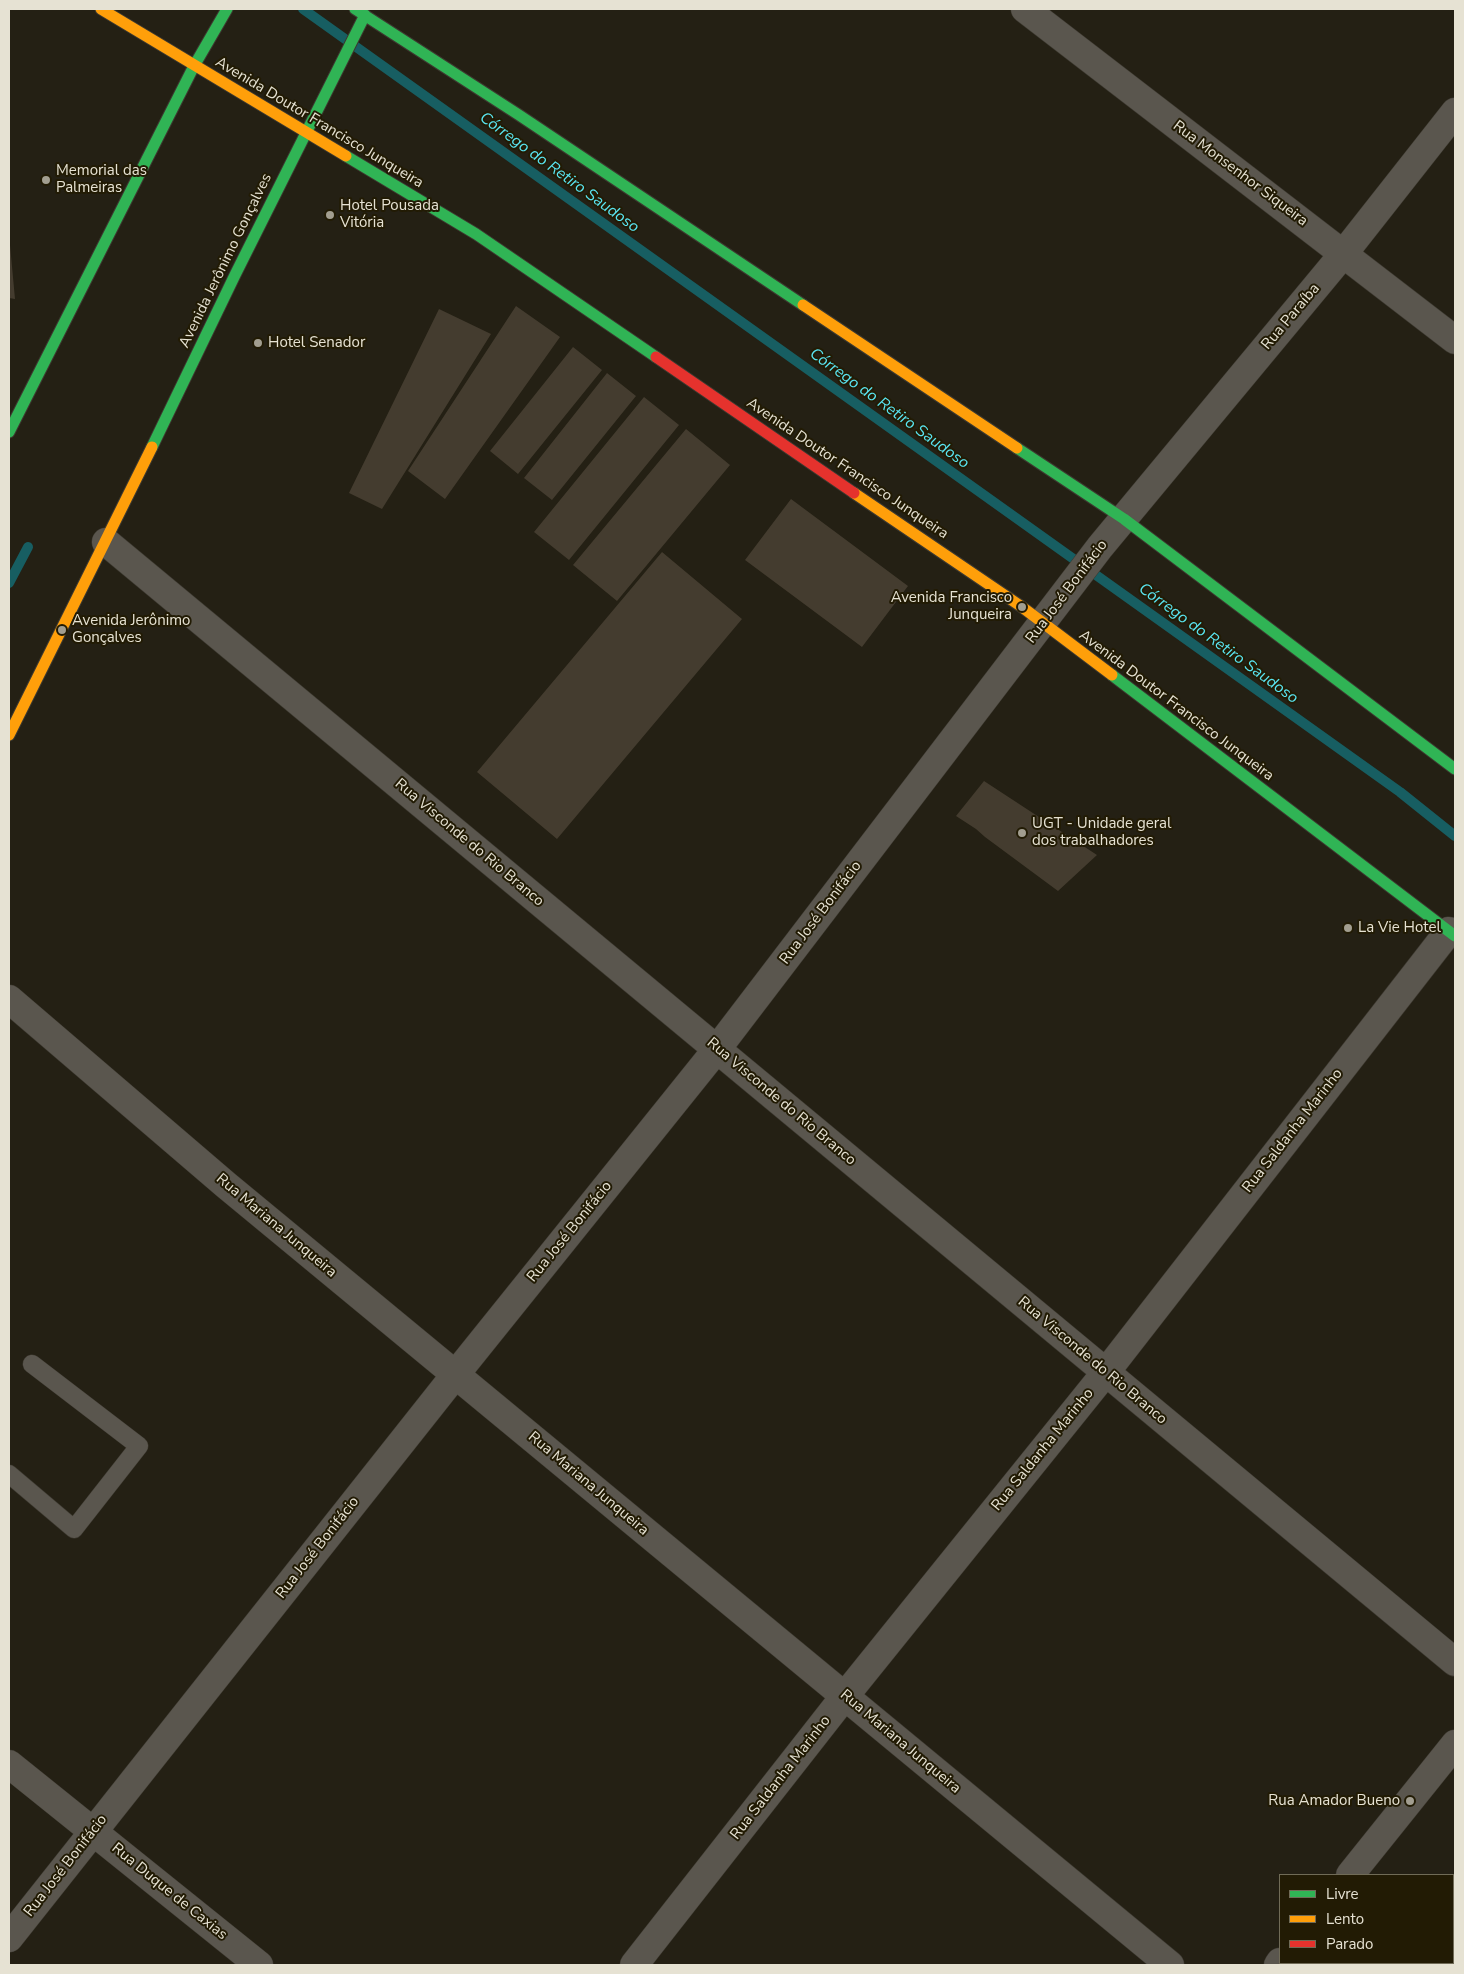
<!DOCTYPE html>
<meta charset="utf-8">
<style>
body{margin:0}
#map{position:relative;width:1464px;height:1974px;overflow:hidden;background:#242014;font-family:"Nunito Sans",sans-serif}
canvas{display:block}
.frame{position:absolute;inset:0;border:10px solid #e6e2d3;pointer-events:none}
.legend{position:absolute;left:1279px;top:1874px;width:175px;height:90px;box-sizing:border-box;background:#221b04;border:1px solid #706b57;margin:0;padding:6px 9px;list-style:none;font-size:15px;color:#e6e2d3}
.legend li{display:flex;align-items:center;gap:10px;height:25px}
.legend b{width:25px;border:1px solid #706b57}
</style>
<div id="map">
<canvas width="1464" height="1974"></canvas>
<div class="frame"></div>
<ul class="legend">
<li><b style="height:6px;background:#30b455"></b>Livre</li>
<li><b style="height:6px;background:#ff9f0a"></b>Lento</li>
<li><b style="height:6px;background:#e5322d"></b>Parado</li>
</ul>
</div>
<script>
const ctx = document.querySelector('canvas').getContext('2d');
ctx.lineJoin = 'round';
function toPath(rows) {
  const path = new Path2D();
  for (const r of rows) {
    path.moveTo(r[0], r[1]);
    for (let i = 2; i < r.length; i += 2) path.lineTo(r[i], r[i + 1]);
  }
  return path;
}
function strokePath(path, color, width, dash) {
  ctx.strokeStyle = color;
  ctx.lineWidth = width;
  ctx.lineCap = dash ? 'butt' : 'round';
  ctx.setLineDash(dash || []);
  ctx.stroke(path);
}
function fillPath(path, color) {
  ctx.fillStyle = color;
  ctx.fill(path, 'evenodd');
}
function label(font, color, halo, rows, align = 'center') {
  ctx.font = font + ' "Nunito Sans",sans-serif';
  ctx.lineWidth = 4;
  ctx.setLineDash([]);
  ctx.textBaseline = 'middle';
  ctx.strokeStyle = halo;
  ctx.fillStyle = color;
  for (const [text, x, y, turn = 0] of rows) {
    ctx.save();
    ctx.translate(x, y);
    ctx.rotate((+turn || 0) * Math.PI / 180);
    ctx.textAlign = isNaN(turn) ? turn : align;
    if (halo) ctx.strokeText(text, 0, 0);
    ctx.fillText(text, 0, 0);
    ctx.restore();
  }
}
strokePath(toPath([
 [303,9,1400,792,1455,836],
 [9,583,28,547]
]), '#175e62', 10);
fillPath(toPath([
 [9,245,10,245,15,299,9,298],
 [516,306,560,337,445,499,408,471],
 [439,309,491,334,382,509,349,493],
 [573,347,602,370,518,474,490,451],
 [607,373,636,396,552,500,524,478],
 [644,397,679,425,569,560,534,532],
 [686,429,730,465,617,601,573,565],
 [791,499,908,586,862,647,745,560],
 [662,552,742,619,557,839,477,772],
 [984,781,1097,855,1058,891,985,837,976,829,956,816]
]), '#443c2f');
const lane = toPath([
 [9,1474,74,1529,139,1446,32,1364]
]);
const street = toPath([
 [1025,9,1455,340],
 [106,542,1455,1662],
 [9,999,226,1185,1170,1965],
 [9,1764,259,1965],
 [1350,1875,1455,1744],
 [9,1938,455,1375,717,1049,1100,547,1344,253,1455,112],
 [634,1965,844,1697,1106,1372,1449,931],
 [1278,1965,1280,1962]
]);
const fast = toPath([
 [355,9,519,115,803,305],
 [346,156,476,234,656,357],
 [9,432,194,66,227,9],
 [152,447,235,275,365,15],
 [1017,448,1124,519,1455,769],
 [1112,675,1455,936]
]);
const slow = toPath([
 [101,9,346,156],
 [803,305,1017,448],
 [854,493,1022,607,1112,675],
 [9,735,152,447]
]);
const jam = toPath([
 [656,357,854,493]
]);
strokePath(lane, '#3d3930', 19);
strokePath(street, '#3d3930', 29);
strokePath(fast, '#3d3930', 13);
strokePath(slow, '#3d3930', 13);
strokePath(jam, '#3d3930', 13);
strokePath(lane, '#5a564e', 18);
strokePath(street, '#5a564e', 28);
strokePath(fast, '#30b455', 11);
strokePath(slow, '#ff9f0a', 11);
strokePath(jam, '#e5322d', 11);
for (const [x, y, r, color] of [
 [46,180,5,"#a29e90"],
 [330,215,5,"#a29e90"],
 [258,343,5,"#a29e90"],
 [1022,607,5,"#a29e90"],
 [62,630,5,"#a29e90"],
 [1022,833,5,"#a29e90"],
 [1348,928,5,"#a29e90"],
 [1410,1801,5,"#a29e90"]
]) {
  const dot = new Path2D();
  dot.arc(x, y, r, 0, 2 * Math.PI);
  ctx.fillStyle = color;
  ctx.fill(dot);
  strokePath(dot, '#221b04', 2);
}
label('15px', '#e6e2d3', '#221b04', [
 ["Avenida Doutor Francisco Junqueira",319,123,31],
 ["Rua Monsenhor Siqueira",1240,174,37],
 ["Avenida Jerônimo Gonçalves",226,261,-64],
 ["Rua Paraíba",1291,317,-50],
 ["Avenida Doutor Francisco Junqueira",847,469,34],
 ["Rua José Bonifácio",1067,592,-53],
 ["Avenida Doutor Francisco Junqueira",1176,706,37],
 ["Rua Visconde do Rio Branco",469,843,40],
 ["Rua José Bonifácio",821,913,-53],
 ["Rua Visconde do Rio Branco",781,1102,40],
 ["Rua Saldanha Marinho",1293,1131,-52],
 ["Rua Mariana Junqueira",276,1226,40],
 ["Rua José Bonifácio",570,1232,-51],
 ["Rua Visconde do Rio Branco",1092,1361,40],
 ["Rua Saldanha Marinho",1043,1450,-51],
 ["Rua Mariana Junqueira",588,1484,40],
 ["Rua José Bonifácio",318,1548,-52],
 ["Rua Mariana Junqueira",900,1742,40],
 ["Rua Saldanha Marinho",781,1778,-52],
 ["Rua José Bonifácio",66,1866,-52],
 ["Rua Duque de Caxias",169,1892,39]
]);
label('15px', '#e6e2d3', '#221b04', [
 ["Memorial das",56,171],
 ["Palmeiras",56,188],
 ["Hotel Pousada",340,206],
 ["Vitória",340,223],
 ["Hotel Senador",268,343],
 ["Avenida Francisco",1012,598,"right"],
 ["Junqueira",1012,615,"right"],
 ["Avenida Jerônimo",72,621],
 ["Gonçalves",72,638],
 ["UGT - Unidade geral",1032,824],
 ["dos trabalhadores",1032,841],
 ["La Vie Hotel",1358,928],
 ["Rua Amador Bueno",1400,1801,"right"]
], 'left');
label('italic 16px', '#5ae5f2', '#221b04', [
 ["Córrego do Retiro Saudoso",559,173,36],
 ["Córrego do Retiro Saudoso",889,409,36],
 ["Córrego do Retiro Saudoso",1218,644,36]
]);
</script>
